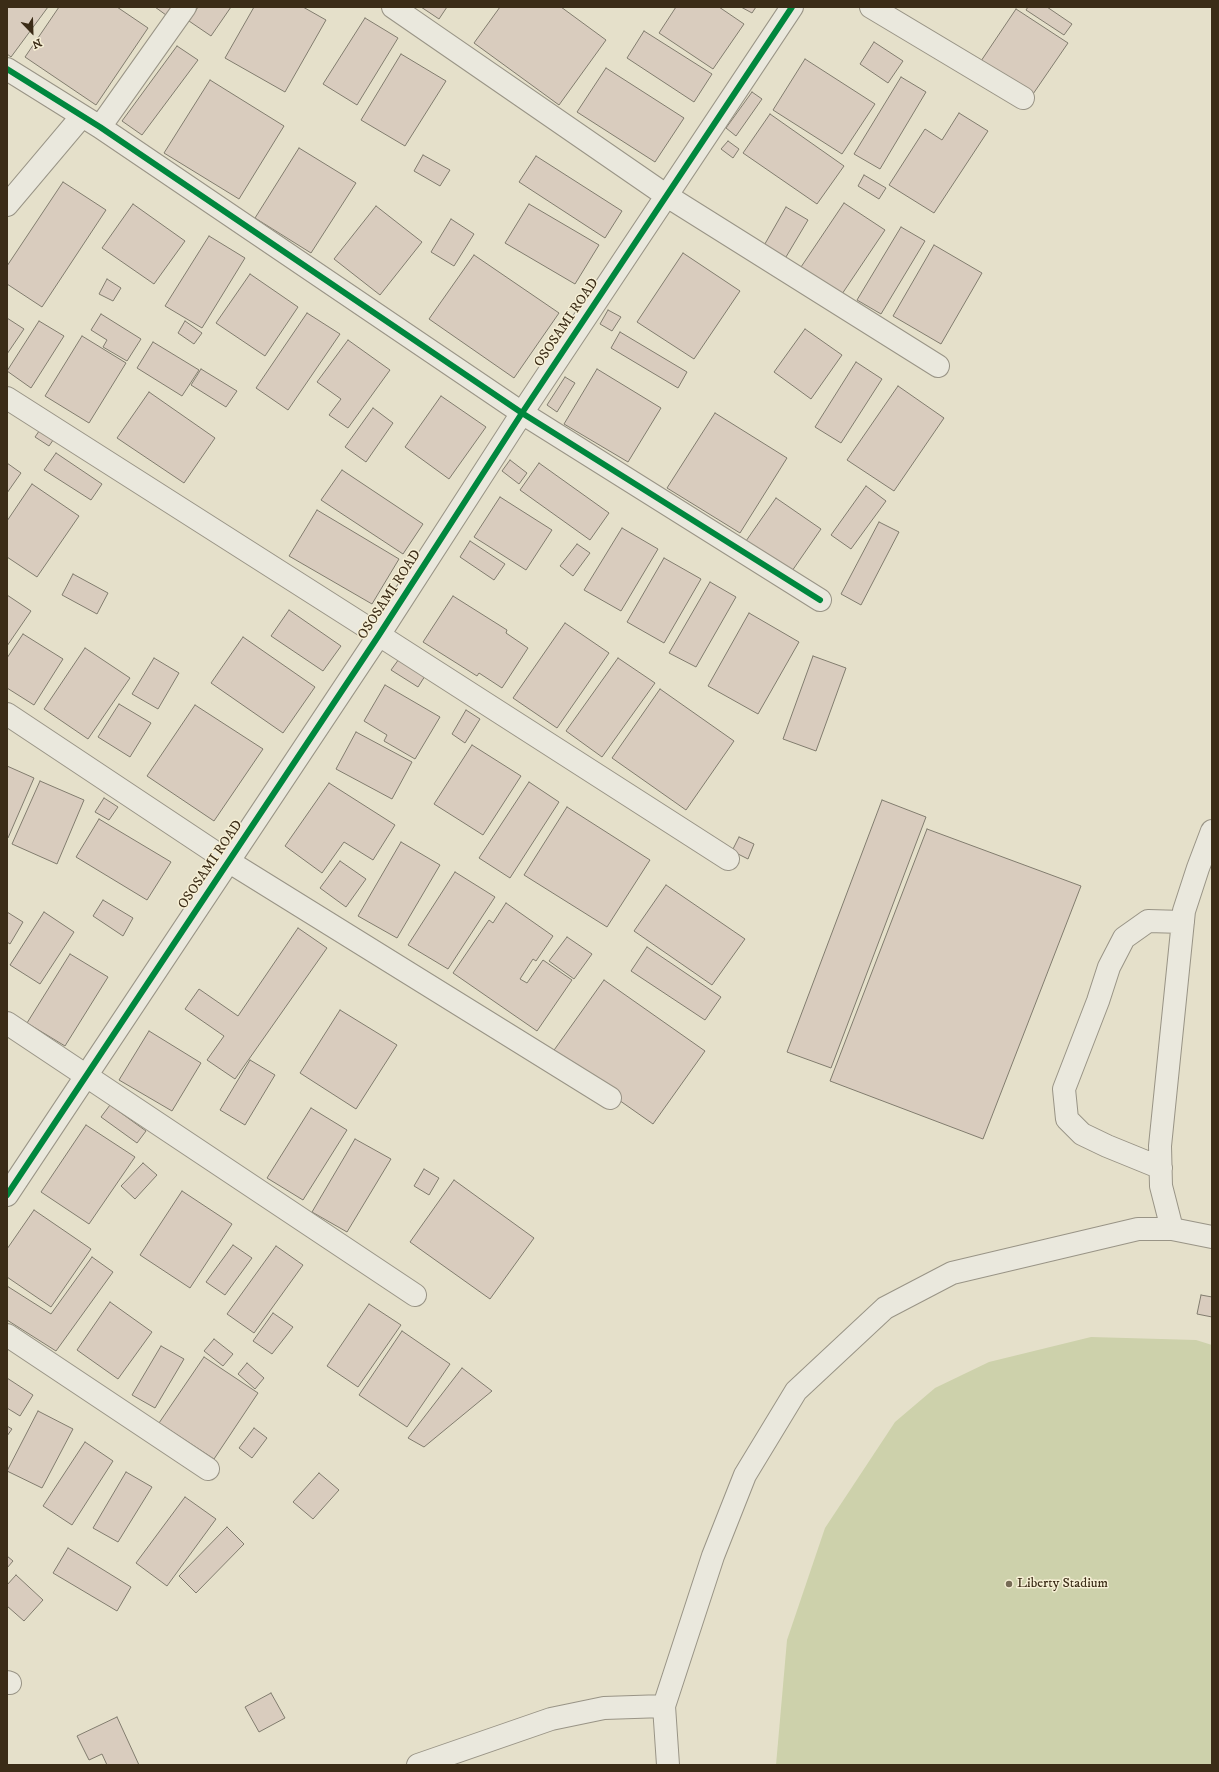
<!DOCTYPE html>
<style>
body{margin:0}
#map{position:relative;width:1219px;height:1772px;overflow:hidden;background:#e5e0ca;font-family:"IM FELL DW Pica",serif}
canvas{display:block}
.frame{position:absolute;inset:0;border:8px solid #3b2c17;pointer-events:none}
.north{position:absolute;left:12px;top:12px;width:40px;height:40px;-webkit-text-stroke:3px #f6efd5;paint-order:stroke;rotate:157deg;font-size:11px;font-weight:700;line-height:16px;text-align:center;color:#3b2c17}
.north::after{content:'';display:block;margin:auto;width:14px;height:18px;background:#3b2c17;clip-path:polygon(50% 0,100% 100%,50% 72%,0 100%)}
</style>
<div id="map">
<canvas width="1219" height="1772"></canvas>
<div class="frame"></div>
<div class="north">N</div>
</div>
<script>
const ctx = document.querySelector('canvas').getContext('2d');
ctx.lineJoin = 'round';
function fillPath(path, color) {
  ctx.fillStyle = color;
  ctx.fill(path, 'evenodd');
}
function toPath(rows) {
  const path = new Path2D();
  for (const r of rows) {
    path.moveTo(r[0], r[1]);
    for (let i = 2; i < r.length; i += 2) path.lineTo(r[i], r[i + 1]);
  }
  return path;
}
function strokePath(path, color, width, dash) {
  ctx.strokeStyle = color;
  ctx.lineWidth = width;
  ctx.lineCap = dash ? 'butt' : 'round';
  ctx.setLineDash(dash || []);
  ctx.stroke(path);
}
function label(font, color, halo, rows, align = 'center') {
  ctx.font = font + ' "IM FELL DW Pica",serif';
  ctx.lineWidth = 3;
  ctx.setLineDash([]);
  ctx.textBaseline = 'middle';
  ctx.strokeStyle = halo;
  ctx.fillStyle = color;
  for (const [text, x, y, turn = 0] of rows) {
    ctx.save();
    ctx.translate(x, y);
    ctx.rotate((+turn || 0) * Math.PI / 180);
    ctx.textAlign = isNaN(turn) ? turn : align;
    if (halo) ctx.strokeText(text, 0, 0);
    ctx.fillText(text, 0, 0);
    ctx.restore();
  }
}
fillPath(toPath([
 [1091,1337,1196,1340,1212,1345,1212,1765,776,1765,787,1640,825,1528,895,1422,935,1388,989,1362]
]), '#cdd1ab');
const building = toPath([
 [7,7,48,7,11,57,7,54,7,7],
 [59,7,117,7,148,28,96,105,25,57,59,7],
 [155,7,172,7,166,15,155,7],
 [198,7,231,7,211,36,189,21,198,7],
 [254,7,303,7,326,20,285,92,225,58,254,7],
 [421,7,447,7,439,19,421,7],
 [500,7,561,7,606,40,559,105,474,43,500,7],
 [676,7,719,7,744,24,713,69,659,33,676,7],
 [741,7,756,7,752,13,741,7],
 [1028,7,1047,7,1072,24,1064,35,1026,10,1028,7],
 [1016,9,1068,43,1033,94,981,61,1016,9],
 [365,18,398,38,357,105,323,84,365,18],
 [644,31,712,74,694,102,627,58,644,31],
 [874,42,903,61,888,83,860,64,874,42],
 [177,46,198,60,142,135,122,121,177,46],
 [401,54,446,81,405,146,361,120,401,54],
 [805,59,875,104,842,154,773,110,805,59],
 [606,68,684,118,655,162,577,112,606,68],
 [901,77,926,92,880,169,854,154,901,77],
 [210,80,284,126,239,199,164,153,210,80],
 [752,92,762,99,736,136,726,128,752,92],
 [959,113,988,131,934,213,889,185,925,129,942,140,959,113],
 [770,114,844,166,817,204,743,153,770,114],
 [728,141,739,149,733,158,721,149,728,141],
 [299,148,356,183,311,253,255,218,299,148],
 [423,155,450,170,440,186,414,171,423,155],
 [536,156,622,211,605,238,519,182,536,156],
 [864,175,886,188,879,199,858,186,864,175],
 [63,182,106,210,42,307,7,284,7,266,63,182],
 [844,203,885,230,842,294,801,267,844,203],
 [133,204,185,241,154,284,102,248,133,204],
 [529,204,599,245,575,284,505,243,529,204],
 [376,206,422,242,380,295,334,259,376,206],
 [786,207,808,220,783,262,762,249,786,207],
 [451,219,474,234,454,266,431,252,451,219],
 [901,227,925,241,881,314,857,300,901,227],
 [209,236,245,258,202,328,165,306,209,236],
 [934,245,982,273,941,344,893,316,934,245],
 [683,253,740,291,694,359,637,322,683,253],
 [474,255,559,313,514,378,429,319,474,255],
 [250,274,298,307,265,356,216,323,250,274],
 [107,279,121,288,113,301,99,294,107,279],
 [608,310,621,317,612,331,600,324,608,310],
 [307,313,340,334,288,410,256,388,307,313],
 [101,314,141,339,127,361,103,347,107,340,91,330,101,314],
 [7,318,24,329,7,354,7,318],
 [39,321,64,336,31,388,7,371,39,321],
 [185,321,202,333,194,344,178,333,185,321],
 [805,329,842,355,811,399,774,372,805,329],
 [620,332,687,372,678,388,611,348,620,332],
 [82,336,126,363,89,423,45,396,82,336],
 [348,340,390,370,348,428,329,415,341,399,317,382,348,340],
 [153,342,199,370,182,396,137,368,153,342],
 [856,362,882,379,841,443,815,427,856,362],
 [201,369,237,391,226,407,191,385,201,369],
 [597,369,661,408,628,462,564,424,597,369],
 [565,377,575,383,557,412,547,405,565,377],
 [898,386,944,418,894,491,847,460,898,386],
 [149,392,215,438,184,483,117,438,149,392],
 [441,396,486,427,449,479,405,447,441,396],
 [373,408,393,423,366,462,345,447,373,408],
 [715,413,787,458,740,533,667,488,715,413],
 [44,424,58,433,49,446,35,437,44,424],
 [56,453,102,484,91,500,44,470,56,453],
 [510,460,527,473,519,484,502,471,510,460],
 [7,463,21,473,7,493,7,463],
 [539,463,609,513,590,540,520,490,539,463],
 [342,470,423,524,403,554,321,500,342,470],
 [32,484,79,516,37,577,7,557,7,521,32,484],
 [866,486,886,501,851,549,831,535,866,486],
 [500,497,552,530,526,570,474,537,500,497],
 [776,498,821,529,792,571,746,541,776,498],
 [317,510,399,559,372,604,289,556,317,510],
 [879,522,899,532,861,605,841,594,879,522],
 [622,528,658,549,621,611,584,590,622,528],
 [470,541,505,564,494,580,460,557,470,541],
 [577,544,590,553,573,576,560,566,577,544],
 [664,558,701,579,664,643,627,622,664,558],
 [73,574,108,593,97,614,62,595,73,574],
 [710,582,736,597,696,667,669,653,710,582],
 [7,595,31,611,7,646,7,595],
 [453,596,507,630,506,633,528,648,502,688,479,673,477,676,423,642,453,596],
 [289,610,341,646,323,671,271,636,289,610],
 [749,613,799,642,758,714,708,686,749,613],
 [565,623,609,653,557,728,513,698,565,623],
 [23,634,63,659,34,705,7,688,7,658,23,634],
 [243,637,315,687,283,733,211,683,243,637],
 [85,648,130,678,88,739,44,709,85,648],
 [813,656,846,668,816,751,783,739,813,656],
 [154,658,179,673,158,709,132,694,154,658],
 [618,658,655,683,602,757,566,731,618,658],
 [399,659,425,676,418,687,391,670,399,659],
 [385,685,440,717,415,759,384,741,387,735,364,721,385,685],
 [660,689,734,741,686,810,612,758,660,689],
 [119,704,151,723,130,757,98,737,119,704],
 [195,705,263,749,214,821,147,776,195,705],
 [466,710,480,719,465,743,452,734,466,710],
 [356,732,412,762,392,799,336,769,356,732],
 [472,745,521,776,483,835,434,804,472,745],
 [7,766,34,778,8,838,7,837,7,766],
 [40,781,84,800,57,864,12,844,40,781],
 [529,782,559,802,510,878,479,858,529,782],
 [329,783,395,825,373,860,344,842,322,873,285,846,329,783],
 [104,798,118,807,109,820,95,812,104,798],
 [882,800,926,817,831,1068,787,1052,882,800],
 [567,807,650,860,607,927,524,875,567,807],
 [99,819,171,862,147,900,76,857,99,819],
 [927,829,1081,886,983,1139,830,1081,927,829],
 [739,837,754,844,748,859,732,851,739,837],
 [401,842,440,865,397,938,358,916,401,842],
 [340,861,366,879,346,907,320,888,340,861],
 [455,872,495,897,448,969,408,945,455,872],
 [666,885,745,939,712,985,634,931,666,885],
 [103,900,133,918,123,936,93,916,103,900],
 [506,903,553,936,536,961,533,959,520,979,527,983,543,960,572,980,537,1031,453,973,489,920,493,923,506,903],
 [7,912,23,922,10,944,7,942,7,912],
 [44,912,74,932,40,984,10,965,44,912],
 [298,928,327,948,235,1079,207,1060,224,1036,185,1009,199,989,238,1016,298,928],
 [567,937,592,954,574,979,549,961,567,937],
 [647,947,721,997,705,1020,631,971,647,947],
 [70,954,108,977,65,1046,27,1023,70,954],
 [604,980,705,1051,653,1124,552,1053,604,980],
 [340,1010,397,1045,356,1109,300,1073,340,1010],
 [149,1031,201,1063,172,1111,119,1080,149,1031],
 [250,1060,275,1075,245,1125,220,1110,250,1060],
 [110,1105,146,1131,137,1143,101,1117,110,1105],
 [311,1108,347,1130,303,1200,267,1178,311,1108],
 [86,1125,135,1157,89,1224,41,1192,86,1125],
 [355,1139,391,1159,347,1232,312,1212,355,1139],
 [143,1163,157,1175,135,1199,121,1186,143,1163],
 [424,1169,439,1178,429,1195,414,1186,424,1169],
 [454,1180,534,1238,490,1299,410,1242,454,1180],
 [182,1191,232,1224,190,1288,140,1255,182,1191],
 [34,1210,91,1249,51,1307,7,1277,7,1249,34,1210],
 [233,1245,252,1258,225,1295,206,1282,233,1245],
 [276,1246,303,1265,254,1333,227,1314,276,1246],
 [92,1257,113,1272,56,1351,7,1320,7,1286,51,1314,92,1257],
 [1201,1295,1212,1297,1212,1317,1197,1314,1201,1295],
 [110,1302,152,1332,118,1379,77,1350,110,1302],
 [369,1304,401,1325,358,1387,327,1366,369,1304],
 [273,1313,293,1327,272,1354,253,1341,273,1313],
 [402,1331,450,1364,407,1427,359,1395,402,1331],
 [214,1339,233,1354,223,1366,204,1351,214,1339],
 [161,1346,184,1359,155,1408,132,1395,161,1346],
 [204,1357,258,1393,214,1459,159,1423,204,1357],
 [247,1363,264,1378,255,1389,238,1374,247,1363],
 [462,1368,492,1391,424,1447,408,1438,462,1368],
 [7,1378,33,1395,20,1416,7,1408,7,1378],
 [38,1411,73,1429,42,1488,7,1471,38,1411],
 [7,1426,12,1429,7,1436,7,1426],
 [254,1428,267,1438,252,1458,239,1448,254,1428],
 [85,1442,113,1461,72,1525,43,1506,85,1442],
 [126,1472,152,1487,118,1542,93,1528,126,1472],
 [319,1473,339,1490,313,1519,293,1502,319,1473],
 [185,1497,216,1519,167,1586,136,1563,185,1497],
 [227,1527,244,1544,196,1593,179,1576,227,1527],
 [68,1548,131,1587,117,1611,53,1573,68,1548],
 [7,1556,13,1561,7,1568,7,1556],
 [16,1575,43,1600,24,1621,7,1606,7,1585,16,1575],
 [271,1693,285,1718,259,1732,245,1707,271,1693],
 [117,1717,139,1765,107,1765,102,1754,89,1760,77,1736,117,1717]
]);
fillPath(building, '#d9ccbe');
strokePath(building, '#817c6e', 1);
const minor = toPath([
 [393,7,667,196,938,366],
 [871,7,1023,98],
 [7,69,100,127,522,413,820,600],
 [100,127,185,7],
 [7,205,82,116],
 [7,398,379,635,728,859],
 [7,714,228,861,610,1098],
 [7,1023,415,1295],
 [1161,1168,1107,1146,1082,1134,1067,1119,1064,1089,1098,1001,1109,967,1124,938,1148,921,1183,922],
 [7,1195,379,635,522,413,792,7],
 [1172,1229,1161,1186,1160,1146,1184,911,1198,868,1212,831],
 [7,1335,208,1469],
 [7,1682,10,1683],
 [418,1765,551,1719,604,1708,664,1706],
 [668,1765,664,1706,713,1556,745,1475,796,1391,885,1308,952,1273,1138,1229,1172,1229,1212,1237]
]);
strokePath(minor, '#999486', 24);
strokePath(minor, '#eae8dd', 22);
strokePath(toPath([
 [7,69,100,127,522,413,820,600],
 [7,1195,379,635,522,413,792,7]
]), '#00873e', 6);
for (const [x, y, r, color] of [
 [1009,1584,4,"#766b56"]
]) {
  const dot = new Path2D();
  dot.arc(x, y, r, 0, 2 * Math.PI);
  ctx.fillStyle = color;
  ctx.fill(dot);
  strokePath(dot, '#f6efd5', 1.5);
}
label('14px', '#3b2c17', '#f6efd5', [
 ["OSOSAMI ROAD",567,323,-56],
 ["OSOSAMI ROAD",390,595,-57],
 ["OSOSAMI ROAD",211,865,-56]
]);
label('14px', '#3b2c17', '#f6efd5', [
 ["Liberty Stadium",1017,1584]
], 'left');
</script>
